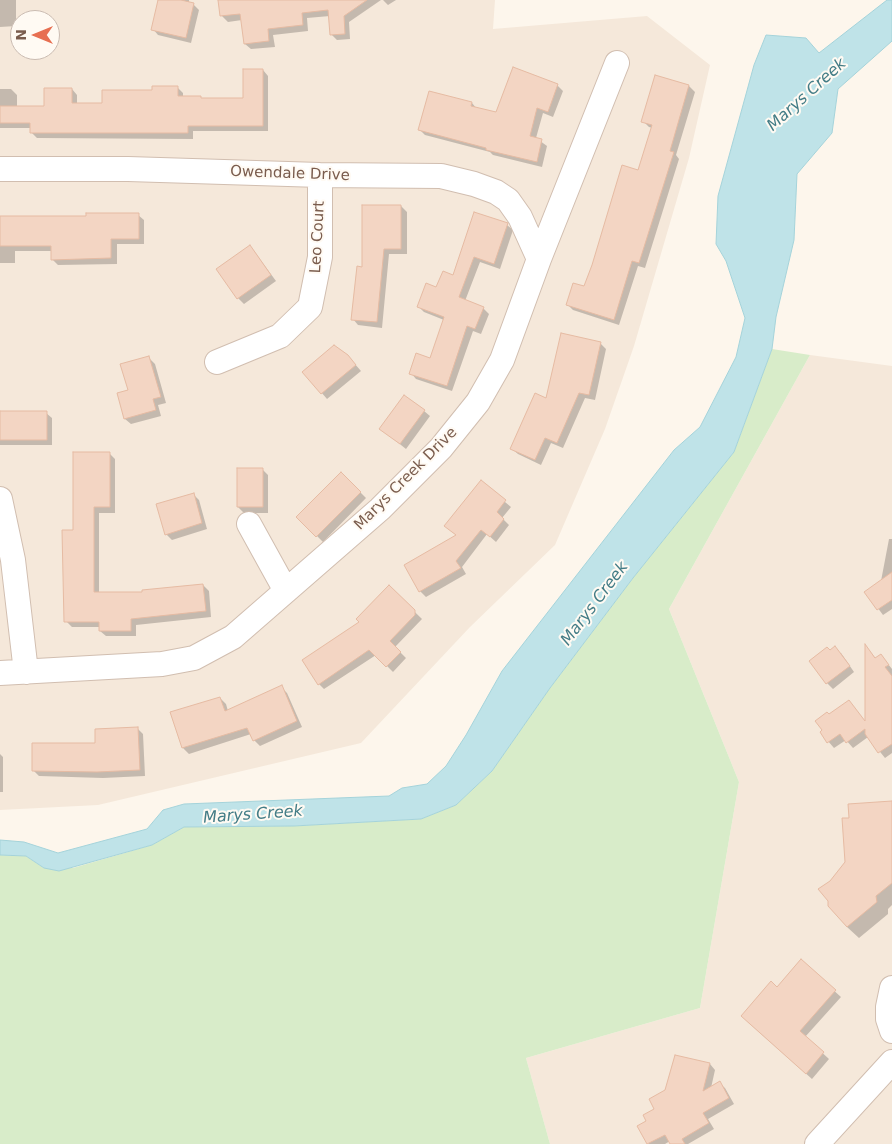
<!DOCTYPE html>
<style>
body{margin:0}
#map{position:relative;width:892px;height:1144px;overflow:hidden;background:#fdf6ec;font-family:"DejaVu Sans",sans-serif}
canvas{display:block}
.north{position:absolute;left:10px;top:10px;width:50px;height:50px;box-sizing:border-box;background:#fffaf3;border:1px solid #cabbb1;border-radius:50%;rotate:270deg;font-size:14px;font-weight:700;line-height:20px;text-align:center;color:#7a5c4d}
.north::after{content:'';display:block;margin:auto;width:18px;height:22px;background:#e76f51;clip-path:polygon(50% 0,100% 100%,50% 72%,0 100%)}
</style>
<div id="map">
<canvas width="892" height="1144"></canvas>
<div class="north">N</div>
</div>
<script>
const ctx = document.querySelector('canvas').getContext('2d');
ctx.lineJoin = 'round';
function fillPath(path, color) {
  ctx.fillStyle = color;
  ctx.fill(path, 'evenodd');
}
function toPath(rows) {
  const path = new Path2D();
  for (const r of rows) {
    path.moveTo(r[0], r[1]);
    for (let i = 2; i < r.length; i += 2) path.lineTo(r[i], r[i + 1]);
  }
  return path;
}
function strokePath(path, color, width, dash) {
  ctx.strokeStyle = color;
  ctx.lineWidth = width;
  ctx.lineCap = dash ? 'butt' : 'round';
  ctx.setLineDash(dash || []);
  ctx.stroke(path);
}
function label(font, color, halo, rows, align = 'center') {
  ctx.font = font + ' "DejaVu Sans",sans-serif';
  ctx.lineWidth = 4;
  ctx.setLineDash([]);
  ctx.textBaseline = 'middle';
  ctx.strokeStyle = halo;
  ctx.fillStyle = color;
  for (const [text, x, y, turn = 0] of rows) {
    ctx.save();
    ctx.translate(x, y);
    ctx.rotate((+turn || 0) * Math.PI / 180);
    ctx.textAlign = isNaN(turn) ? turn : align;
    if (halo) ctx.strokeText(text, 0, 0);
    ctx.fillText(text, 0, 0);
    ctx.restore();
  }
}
fillPath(toPath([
 [0,0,495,0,493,29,647,16,710,65,689,158,634,346,605,429,555,545,470,627,361,743,98,805,0,810],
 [20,20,50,20,50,50,20,50],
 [810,355,892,366,892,1144,550,1144,526,1058,700,1008,739,782,669,609]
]), '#f5e8da');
fillPath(toPath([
 [772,349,810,355,669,609,739,782,700,1008,526,1058,550,1144,0,1144,0,855,26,856,44,868,73,868,152,845,184,827,294,826,421,819,456,805,492,771,550,688,633,578,734,452]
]), '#d8ecc9');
const water = toPath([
 [887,0,892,0,892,41,838,89,832,133,797,174,794,240,776,317,772,349,734,452,633,578,550,688,492,771,456,805,421,819,294,826,184,827,152,845,59,871,44,868,26,856,0,855,0,840,24,842,58,853,147,829,163,810,184,804,389,796,402,788,427,784,446,766,466,735,502,671,674,450,700,427,736,357,745,318,726,261,716,244,718,196,754,65,766,35,806,38,819,53,887,0]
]);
fillPath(water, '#bfe3e8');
strokePath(water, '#a5d3da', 1);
fillPath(toPath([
 [0,0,16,0,16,26,0,27],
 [159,0,189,0,189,3,193,4,199,10,191,43,158,35,153,29],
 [220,0,381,0,349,22,350,39,337,40,331,34,330,16,307,18,308,31,273,35,275,47,251,49,245,44,242,20,228,22,222,16],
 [383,0,396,0,388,5],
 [263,70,268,76,268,131,193,131,193,139,37,138,31,132,31,128,0,128,0,89,11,89,17,95,17,107,46,107,72,89,77,95,77,105,104,105,153,91,177,87,183,93,183,97,200,97,202,99,244,99],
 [656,76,689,86,695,92,676,155,679,159,645,268,638,266,619,325,573,310,567,304,585,288,638,171,653,128,649,127,643,121],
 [557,85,563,91,553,117,543,113,536,138,547,146,542,167,493,155,490,152,425,135,419,129,472,103,477,109,497,114],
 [401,206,407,212,407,254,389,254,382,328,358,325,353,319,363,268],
 [138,215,144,220,144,244,117,244,117,264,58,265,52,259,52,251,15,251,15,263,0,263,0,218,88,217],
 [507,225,513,230,500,269,480,262,465,301,483,308,489,314,481,334,473,331,452,391,416,379,411,373,431,360,444,320,424,312,418,306,454,276],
 [250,246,276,281,244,304,238,298],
 [562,334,601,344,606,349,595,400,585,398,563,448,551,443,541,465,518,454,512,449,547,400],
 [149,358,155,364,166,403,158,405,161,416,131,424,125,419,129,391],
 [354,363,361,371,327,399,304,372],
 [424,411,430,416,406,449,381,429],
 [0,413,46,413,52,418,52,445,0,445],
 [109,453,115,459,115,513,99,513,99,594,143,594,203,585,209,591,211,617,136,625,136,636,106,636,100,631,100,627,72,627,66,621,74,531],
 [262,469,268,475,268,513,244,513,238,507],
 [341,473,366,498,323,542,298,517],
 [481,482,511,507,502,518,509,525,496,542,487,534,462,567,466,574,426,597,420,591,406,566,457,536,446,526],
 [193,494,199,500,207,529,172,540,166,534],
 [889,539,892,539,892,609,883,615,866,592,881,581],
 [389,587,422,619,395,647,406,658,393,672,376,655,324,689,319,684,361,622],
 [866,647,876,659,881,655,892,669,892,753,885,758,868,737,853,748,846,740,834,748,821,733,866,723],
 [830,651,841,653,854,672,833,689,827,683],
 [281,687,287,693,302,727,260,746,254,740,251,734,189,754,183,748,172,713,220,698,226,704,228,711],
 [137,728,143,734,145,776,103,778,39,776,33,770],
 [0,754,3,757,3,792,0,792],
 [892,803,892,905,888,909,888,914,859,938,847,927,831,882,846,863,850,819],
 [801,961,841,997,805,1037,829,1059,812,1079,748,1022],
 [710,1064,715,1070,711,1088,719,1083,725,1088,734,1104,708,1119,714,1129,688,1144,672,1144,670,1141,665,1144,649,1144,639,1127,648,1121,656,1109]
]), '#0003');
const building = toPath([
 [158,0,181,0,194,3,186,38,151,30,158,0],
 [218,0,367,0,344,16,345,34,330,35,328,10,302,13,303,25,268,29,269,41,244,44,240,14,220,16,218,0],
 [513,67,558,84,548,112,537,108,530,136,542,139,537,162,486,150,486,148,418,130,429,91,472,102,471,106,496,112,513,67],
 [243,69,263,69,263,126,188,126,188,133,30,133,30,123,0,123,0,106,44,106,44,88,72,88,72,103,102,103,102,90,152,90,152,86,178,86,178,96,201,96,201,98,243,98,243,69],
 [655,75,689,85,670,151,674,152,639,263,632,261,614,320,566,305,573,283,584,286,592,265,622,165,638,170,652,125,641,122,655,75],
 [362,205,401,205,401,249,384,249,377,322,351,320,357,266,362,267,362,205],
 [474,212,508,223,494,264,474,257,459,297,484,307,475,329,467,326,447,386,409,374,416,353,430,358,444,317,417,307,426,283,436,287,443,271,453,275,474,212],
 [86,213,139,213,139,239,111,239,111,258,51,260,51,246,0,246,0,216,86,216,86,213],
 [250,245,271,275,237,299,216,269,250,245],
 [561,333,601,342,589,395,579,393,557,443,545,438,535,460,510,449,535,393,546,398,561,333],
 [334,345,348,355,356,365,321,394,302,372,334,345],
 [149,356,161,397,153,399,156,410,124,419,117,393,128,390,120,364,149,356],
 [404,395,425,410,400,444,379,429,404,395],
 [0,411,47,411,47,440,0,440,0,411],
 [73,452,110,452,110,507,94,507,94,592,142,592,142,590,203,584,206,611,131,619,131,631,99,631,99,622,64,622,62,530,73,530,73,452],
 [237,468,263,468,263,507,237,507,237,468],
 [341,472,361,492,316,537,296,517,341,472],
 [481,480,506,500,497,512,504,519,490,537,481,530,456,561,461,568,419,592,404,565,456,535,444,526,481,480],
 [194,493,202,523,165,535,156,504,194,493],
 [892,572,892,600,877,610,864,592,892,572],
 [389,585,415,610,415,615,390,641,401,652,386,667,369,650,318,685,302,660,359,622,356,619,389,585],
 [865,644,875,658,881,654,889,665,885,667,892,676,892,744,878,753,865,734,865,729,846,743,840,734,827,743,820,732,822,730,815,721,827,712,829,714,849,700,865,721,865,644],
 [835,646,850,666,826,684,809,661,827,647,830,650,835,646],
 [282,685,297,721,253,741,247,728,182,748,170,712,220,697,225,711,282,685],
 [138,727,140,770,97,772,32,771,32,743,95,743,95,729,138,727],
 [892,801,892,883,876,896,877,902,847,927,828,906,828,901,818,889,830,881,845,862,842,818,849,818,848,804,892,801],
 [801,959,836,990,800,1031,824,1052,806,1074,741,1016,771,981,777,987,801,959],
 [675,1055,710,1063,703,1091,720,1081,729,1098,703,1113,709,1123,682,1139,685,1144,670,1144,665,1135,647,1144,637,1126,646,1121,643,1115,654,1109,649,1099,665,1090,675,1055]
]);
fillPath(building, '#f3d5c3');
strokePath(building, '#e6bba3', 1);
const minor = toPath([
 [0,169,128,169,320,175,441,176,474,184,496,192,508,200,520,217,539,259],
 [217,362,280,336,310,307,320,257,320,175],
 [0,499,13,560,26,672],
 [249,524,286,591],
 [0,673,162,664,194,658,233,637,380,509,441,448,478,402,502,360,539,259,617,63],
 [892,988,888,1007,888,1019,892,1031],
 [817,1144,892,1062]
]);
strokePath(minor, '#d1beb0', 26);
strokePath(minor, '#fff', 24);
label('15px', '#7a5c4d', '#fffaf3', [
 ["Owendale Drive",290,174,2],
 ["Leo Court",318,237,-87],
 ["Marys Creek Drive",406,479,-45]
]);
label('italic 16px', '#437c86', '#fffaf3', [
 ["Marys Creek",807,95,-42],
 ["Marys Creek",595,604,-53],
 ["Marys Creek",253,815,-4]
]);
</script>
